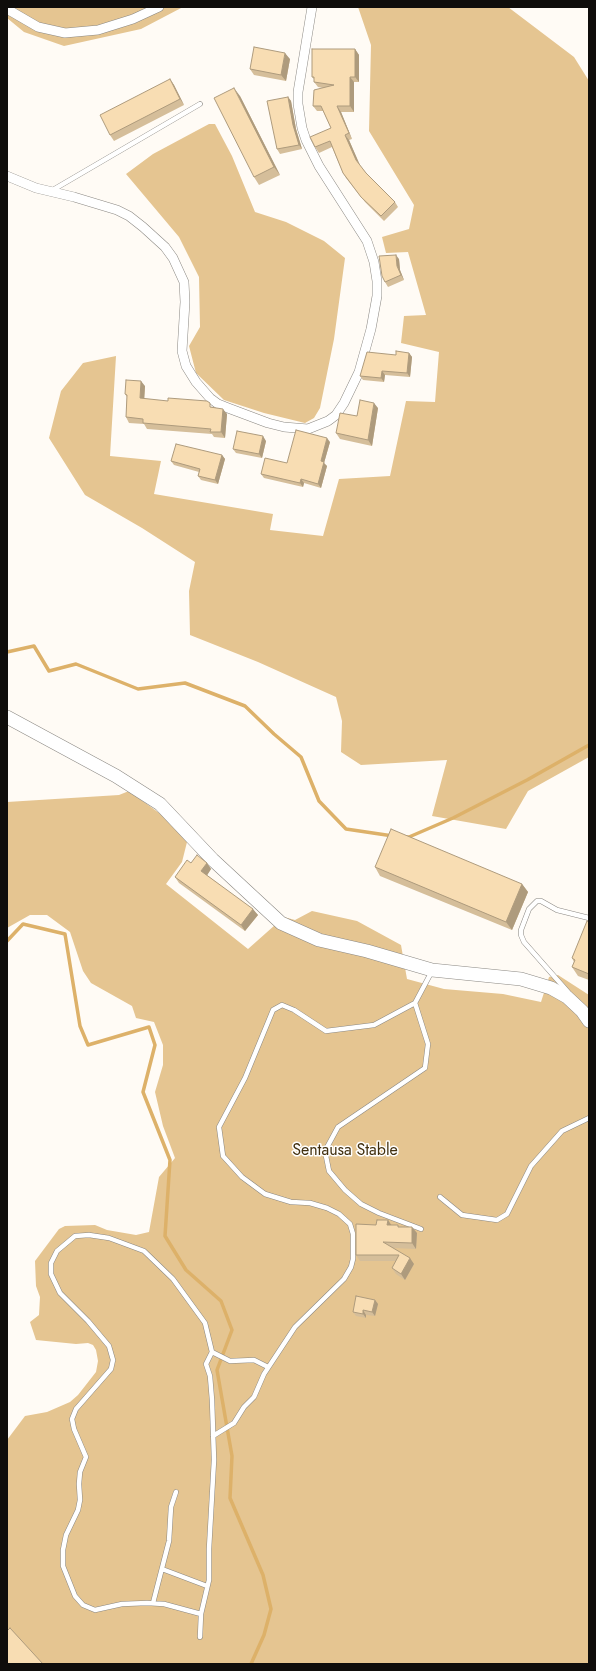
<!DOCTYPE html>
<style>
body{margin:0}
#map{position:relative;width:596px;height:1671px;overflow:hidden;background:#fffbf5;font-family:Jost,sans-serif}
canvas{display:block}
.frame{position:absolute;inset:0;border:8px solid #0f0d0b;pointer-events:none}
</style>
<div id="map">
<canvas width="596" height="1671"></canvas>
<div class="frame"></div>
</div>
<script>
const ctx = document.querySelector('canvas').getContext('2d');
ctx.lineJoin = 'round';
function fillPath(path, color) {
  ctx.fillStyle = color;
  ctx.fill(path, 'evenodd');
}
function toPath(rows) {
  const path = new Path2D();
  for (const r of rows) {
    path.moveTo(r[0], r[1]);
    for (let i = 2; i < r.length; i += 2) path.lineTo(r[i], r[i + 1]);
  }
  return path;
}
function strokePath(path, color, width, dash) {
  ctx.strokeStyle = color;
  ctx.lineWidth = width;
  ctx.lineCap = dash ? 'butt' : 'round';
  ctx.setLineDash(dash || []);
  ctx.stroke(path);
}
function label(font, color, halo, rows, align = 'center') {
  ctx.font = font + ' Jost,sans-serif';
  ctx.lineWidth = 3;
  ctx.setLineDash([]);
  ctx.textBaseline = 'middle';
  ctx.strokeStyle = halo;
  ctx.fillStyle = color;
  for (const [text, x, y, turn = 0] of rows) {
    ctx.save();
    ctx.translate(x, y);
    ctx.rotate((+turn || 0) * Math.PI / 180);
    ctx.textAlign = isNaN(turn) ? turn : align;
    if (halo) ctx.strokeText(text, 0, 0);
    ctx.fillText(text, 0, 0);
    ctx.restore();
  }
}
fillPath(toPath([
 [7,7,183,7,141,29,64,46,24,32,7,18],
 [358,7,508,7,574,57,589,81,589,757,528,791,506,829,432,816,447,760,361,765,341,752,342,721,336,697,258,662,190,635,189,591,195,562,142,528,85,495,49,438,61,391,83,363,116,356,110,456,161,461,154,494,273,514,270,530,323,536,339,479,390,476,406,401,435,402,439,352,401,343,404,316,426,315,408,252,386,253,382,237,409,229,414,205,369,131,371,45],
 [209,124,215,124,232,156,255,212,286,222,324,241,345,258,334,339,320,408,314,418,305,423,264,413,224,400,196,373,189,346,200,327,199,277,179,237,126,174,153,154],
 [129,791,166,818,187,842,182,862,166,884,248,949,284,917,295,920,312,911,357,921,401,945,407,979,444,989,503,994,541,1002,549,977,558,975,589,995,589,1664,7,1664,7,1440,25,1416,47,1412,70,1402,78,1395,96,1372,98,1361,96,1350,93,1345,88,1343,76,1344,36,1340,30,1322,39,1315,40,1297,36,1286,35,1261,59,1229,65,1226,95,1225,107,1230,136,1235,149,1232,159,1177,175,1158,163,1126,155,1092,163,1065,163,1045,154,1022,136,1018,132,1006,91,983,83,971,70,932,47,915,30,915,7,928,7,802,119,795]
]), '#e5c591');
strokePath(toPath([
 [7,652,34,646,49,671,76,664,138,689,185,683,245,706,274,734,301,757,319,801,346,829,393,836],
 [405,837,409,837,453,818,527,780,589,745],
 [7,941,23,924,65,934,80,1026,88,1045,149,1027,155,1045,143,1092,170,1160,165,1236,186,1270,221,1301,232,1330,217,1370,232,1456,230,1498,263,1575,271,1609,264,1635,251,1664]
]), '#ddb169', 3.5);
const lane = toPath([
 [51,191,200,104],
 [568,992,524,942,521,935,521,930,529,909,537,901,541,901,557,910,589,918],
 [440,1197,462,1215,497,1220,507,1214,531,1166,562,1131,589,1118],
 [421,1229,379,1213,361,1204,345,1190,329,1171,325,1151,338,1127,425,1068,428,1044,415,1003,432,971],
 [212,1352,230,1361,254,1360,268,1367],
 [213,1436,234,1423,244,1407,254,1397,264,1374,295,1327,344,1279,351,1267,353,1259,353,1234,350,1224,339,1214,327,1208,310,1203,291,1202,265,1194,242,1177,223,1156,219,1127,245,1078,273,1010,282,1005,294,1010,326,1031,374,1025,415,1003],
 [162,1569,207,1586],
 [153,1603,169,1541,171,1507,176,1492],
 [200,1637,201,1614,209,1580,209,1549,214,1460,212,1400,210,1376,206,1364,212,1352,205,1323,173,1279,144,1251,109,1238,89,1235,75,1236,57,1251,51,1263,51,1274,60,1293,88,1321,109,1346,113,1360,111,1369,76,1409,72,1419,74,1429,86,1457,80,1472,79,1484,80,1500,78,1510,66,1535,63,1550,63,1566,75,1596,83,1605,95,1610,122,1604,147,1603,164,1604,201,1614]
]);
const street = toPath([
 [7,9,38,27,65,33,98,30,133,19,159,7],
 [7,176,36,188,74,197,117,210,129,216,143,227,165,247,173,258,184,282,185,302,182,351,186,366,196,382,210,398,218,404,228,408,268,423,284,427,308,429,328,421,336,415,344,403,359,372,371,329,377,296,377,281,374,262,367,241,319,166,306,140,302,128,298,104,298,92,312,7]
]);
const secondary = toPath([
 [7,717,116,776,160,804,213,860,281,923,319,940,367,951,432,970,521,979,551,988,567,997,582,1011,589,1021]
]);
strokePath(lane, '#8b8883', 5.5);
strokePath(street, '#8b8883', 10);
strokePath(secondary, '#8b8883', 14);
strokePath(lane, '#fff', 4.5);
strokePath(street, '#fff', 9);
strokePath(secondary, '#fff', 13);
fillPath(toPath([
 [355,49,359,55,359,82,354,82,354,112,341,112,352,139,349,140,359,164,366,173,395,202,398,207,384,221,365,202,346,178,343,173,332,147,319,153,315,147,331,128,323,111,317,111,313,106,323,88,318,87,314,82,314,79,312,77],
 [290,59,286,81,254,75,250,69],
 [170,79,174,85,184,105,114,141,110,135],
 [240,96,280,175,259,185,254,177],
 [288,97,291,101,296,129,302,149,280,154,277,149],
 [399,259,400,270,404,280,388,287,385,282],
 [409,353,412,357,410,377,385,375,384,382,363,380,360,376,396,355],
 [145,386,144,399,213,407,227,414,225,438,214,437,212,434,147,429,144,424,129,423,126,417,127,397,125,394],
 [378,408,372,446,340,439,336,433,357,416],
 [266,441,262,458,236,453,233,449],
 [330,442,324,463,327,466,321,488,304,483,303,487,264,478,261,474,287,463],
 [222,455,225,459,218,484,201,480,198,476,199,472,174,465,171,461],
 [191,863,207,863,211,869,207,875,258,915,245,931,179,883,175,877],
 [375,867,522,884,528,892,512,930,380,876],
 [589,922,589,980,578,976,572,967,574,962,572,958],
 [388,1220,391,1225,417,1233,416,1249,393,1248,414,1264,405,1280,396,1274,392,1268,396,1261,360,1261,356,1255,376,1225],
 [375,1300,378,1304,375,1316,366,1315,366,1318,356,1316,353,1312]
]), '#d5be9a');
fillPath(toPath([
 [355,49,359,55,359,82,355,77],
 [285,53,290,59,286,81,281,75],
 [350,77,354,82,354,112,350,106],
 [170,79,174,85,184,105,180,99],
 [234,88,240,96,280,175,274,167],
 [288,97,291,101,296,129,302,149,299,145,293,125],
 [337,106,341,112,352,139,349,133],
 [345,135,349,140,360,165,356,160],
 [396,255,399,259,400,270,404,280,401,275,397,266],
 [409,353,412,357,410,377,407,373],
 [382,371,385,375,384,382,381,378],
 [141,381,145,386,144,404,140,398],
 [374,403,378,408,372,446,368,440],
 [223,409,227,414,225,438,221,432],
 [263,436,266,441,262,458,259,454],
 [327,438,330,442,324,463,327,466,321,488,318,484,321,461],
 [222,455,225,459,218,484,215,480],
 [301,479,304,483,303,487,300,483],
 [207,863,211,869,206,877,201,871],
 [522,884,528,892,512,930,506,922],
 [253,909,258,915,245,931,241,925],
 [388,1220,392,1226,387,1225],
 [412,1227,417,1233,416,1249,412,1243],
 [410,1258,414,1264,405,1280,401,1274],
 [375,1300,378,1304,375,1316,372,1312],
 [363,1310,366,1315,366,1318,363,1314]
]), '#ae9b7d');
const building = toPath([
 [254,47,285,53,281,75,250,69,254,47],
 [312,49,355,49,355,77,350,77,350,106,337,106,349,133,345,135,356,160,366,173,395,202,381,216,361,197,343,173,330,141,315,147,310,137,331,128,321,106,313,106,314,90,334,85,314,82,314,77,312,77,312,49],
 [170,79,180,99,110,135,100,115,170,79],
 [234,88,274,167,254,177,214,98,234,88],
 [288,97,293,125,299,145,277,149,267,101,288,97],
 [396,255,397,266,401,275,385,282,382,276,379,256,396,255],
 [396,351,409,353,407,373,382,371,381,378,360,376,367,352,396,355,396,351],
 [126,380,141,381,140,398,168,401,168,398,207,401,210,403,210,407,223,409,221,432,210,432,211,429,143,423,143,419,126,417,127,395,125,394,126,380],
 [360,400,374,403,368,440,336,433,340,413,357,416,360,400],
 [296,430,327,438,321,461,324,462,318,484,301,479,300,483,261,474,265,458,287,463,296,430],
 [237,431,263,436,259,454,233,449,237,431],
 [176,444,222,455,215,480,198,476,200,469,171,461,176,444],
 [391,829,522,884,506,922,375,867,391,829],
 [197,855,207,863,201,871,253,909,241,925,175,877,187,860,191,863,197,855],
 [587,921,589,922,589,974,572,967,575,960,572,958,587,921],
 [377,1220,388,1220,387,1225,398,1225,398,1227,412,1227,412,1243,383,1242,410,1258,401,1274,392,1268,399,1255,356,1255,356,1224,376,1225,377,1220],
 [356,1296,375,1300,372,1312,363,1310,363,1314,353,1312,356,1296],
 [10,1628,43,1664,7,1664,7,1631,10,1628]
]);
fillPath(building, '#f8ddb3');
strokePath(building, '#ae9b7d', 1);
label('16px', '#412f0e', '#fff', [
 ["Sentausa Stable",345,1151]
]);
</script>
